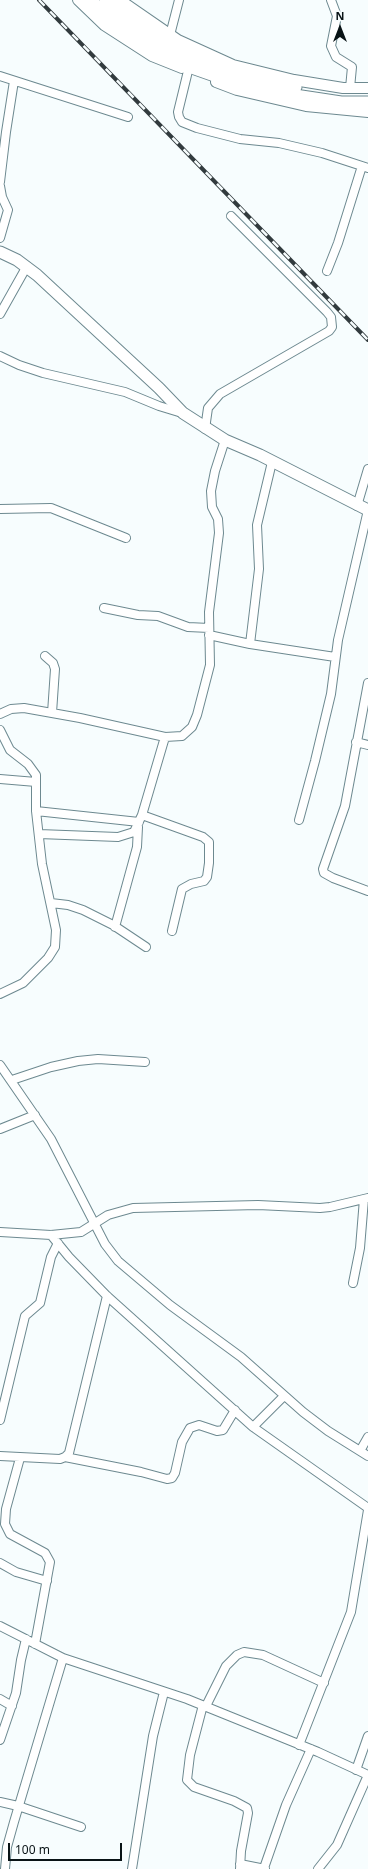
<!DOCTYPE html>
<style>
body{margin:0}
#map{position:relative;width:368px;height:1869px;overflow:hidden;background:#f7fdfe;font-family:"Noto Sans",sans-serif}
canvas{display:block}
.north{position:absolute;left:320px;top:8px;width:40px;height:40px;-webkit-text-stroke:3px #f7fdfe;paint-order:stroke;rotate:0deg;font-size:11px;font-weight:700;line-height:16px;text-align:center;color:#091316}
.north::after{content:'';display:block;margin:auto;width:14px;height:18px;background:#091316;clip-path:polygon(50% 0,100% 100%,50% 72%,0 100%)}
.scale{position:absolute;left:8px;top:1843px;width:114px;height:18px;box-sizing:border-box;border:2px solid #091316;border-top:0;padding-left:5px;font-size:12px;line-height:14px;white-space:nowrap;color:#091316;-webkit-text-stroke:3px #f7fdfe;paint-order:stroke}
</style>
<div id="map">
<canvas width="368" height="1869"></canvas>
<div class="north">N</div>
<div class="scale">100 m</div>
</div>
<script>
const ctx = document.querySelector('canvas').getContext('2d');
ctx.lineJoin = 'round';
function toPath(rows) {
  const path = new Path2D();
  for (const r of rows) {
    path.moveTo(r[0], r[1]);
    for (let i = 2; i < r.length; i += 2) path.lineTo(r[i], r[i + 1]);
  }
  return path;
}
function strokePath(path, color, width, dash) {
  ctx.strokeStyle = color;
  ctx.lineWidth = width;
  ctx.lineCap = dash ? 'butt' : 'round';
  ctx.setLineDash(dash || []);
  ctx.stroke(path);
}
const minor = toPath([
 [331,0,337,16,331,46,336,57,352,67,350,88],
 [170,35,179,0],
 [188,71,178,112,179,117,182,122,197,128,240,139,279,143,322,153,368,168],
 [0,76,128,117],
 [0,182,6,132,14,81],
 [0,186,2,197,8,210,0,238],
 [327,271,338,243,362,166],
 [0,314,27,266],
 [0,356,19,365,43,373,125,392,159,406,182,413],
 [205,429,208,408,220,394,329,331,332,327,331,317,327,312,231,216],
 [357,506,368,469],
 [0,509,51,508,126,538],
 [104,608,138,615,158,616,188,627,209,628],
 [209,635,250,644,335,657],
 [250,644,259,569,257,525,272,462],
 [45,656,53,663,55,669,52,713],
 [368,683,345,806,323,869,324,873,333,878,368,891],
 [0,714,11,709,24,708,80,718,165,737,182,736,192,727,197,715,210,665,209,612,219,533,218,519,212,507,211,491,215,471,225,440],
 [0,730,10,750,28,764,36,775,36,811,42,864,56,930,55,947,48,958,23,983,0,994],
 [356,742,368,745],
 [0,779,36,782],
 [36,811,139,822],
 [142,815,203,837,209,842,209,863,207,877,204,881,191,884,182,889,172,931],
 [299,820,315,761,331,694,338,640,368,510],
 [39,834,118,837,134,832,142,815,165,737],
 [51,903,68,905,83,910,113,925,146,947],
 [115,927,137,847,138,827],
 [0,1065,51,1139,105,1244,118,1261,170,1305,241,1357,303,1412,328,1431,368,1456],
 [12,1080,51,1067,78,1061,98,1059,145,1062],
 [0,1129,35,1115],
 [0,1232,51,1235,81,1232,108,1215,133,1208,258,1205,320,1208,330,1207,368,1198],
 [51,1235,69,1257,107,1296,253,1427,284,1396],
 [353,1283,360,1248,364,1199],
 [0,1420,25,1316,40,1303,51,1257,58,1243],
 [253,1427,368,1508],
 [360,1451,368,1437],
 [0,1456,60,1459,65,1457,69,1453,107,1296],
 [65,1457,141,1472,167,1479,172,1478,175,1473,182,1442,190,1428,199,1425,217,1431,223,1430,235,1410],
 [20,1458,6,1509,5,1524,10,1534,45,1553,50,1562,35,1644],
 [0,1563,16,1572,47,1581],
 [0,1626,63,1658,187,1699,318,1752,368,1775],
 [0,1699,12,1706],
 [203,1705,190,1755,187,1780,194,1787,234,1801,247,1808,248,1813,241,1851,240,1869],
 [206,1706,226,1666,237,1655,244,1652,263,1655,324,1683],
 [0,1740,16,1693,21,1660,26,1639],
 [299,1745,351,1612,368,1510],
 [356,1770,368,1736],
 [0,1802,18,1806,81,1827],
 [240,1864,265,1869],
 [264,1868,286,1805,311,1749],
 [5,1869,7,1847,14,1822,63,1658],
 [132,1869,153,1736,164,1692],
 [318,1869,337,1845,368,1775]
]);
const tertiary = toPath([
 [78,0,104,25,152,56,182,68],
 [120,0,178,40,233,65,294,80,343,88,368,88],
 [216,82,237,90,306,106,368,112]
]);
const secondary = toPath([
 [0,252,17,260,37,275,159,388,183,413,225,440,260,455,368,510]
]);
const trunk = toPath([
 [89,0,108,17,152,47,192,67,229,80,275,93,341,103,368,103],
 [106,0,135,22,177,48,217,66,248,77,295,87]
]);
strokePath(minor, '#6d8990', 10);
strokePath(tertiary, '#6d8990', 12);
strokePath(secondary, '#6d8990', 13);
strokePath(trunk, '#6d8990', 15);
strokePath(minor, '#fff', 8);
strokePath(tertiary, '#fff', 10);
strokePath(secondary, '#fff', 11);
strokePath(trunk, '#fff', 13);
const rail = toPath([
 [39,0,368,340]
]);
strokePath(rail, '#323b3e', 4);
strokePath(rail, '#f7fdfe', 2.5, [8]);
</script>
